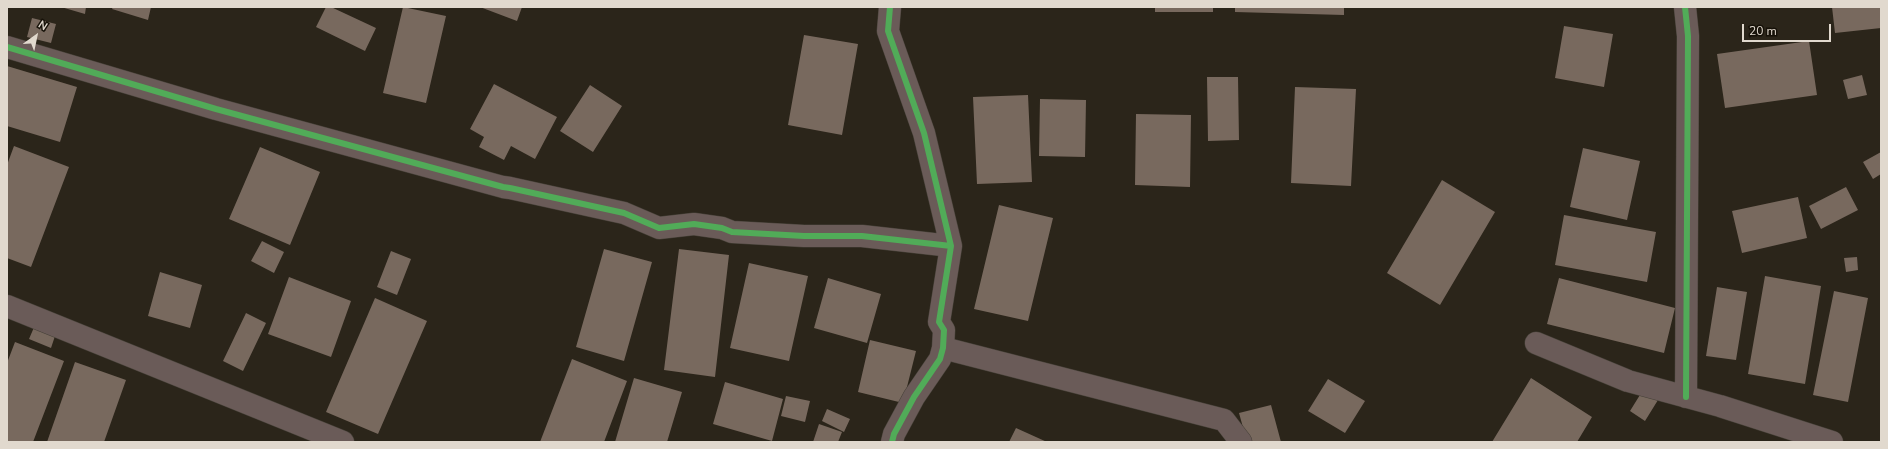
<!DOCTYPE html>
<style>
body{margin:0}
#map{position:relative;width:1888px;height:449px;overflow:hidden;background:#2b251a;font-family:"Nunito Sans",sans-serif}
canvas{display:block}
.frame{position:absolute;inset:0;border:8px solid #e1d9ce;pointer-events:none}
.north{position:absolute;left:16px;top:16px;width:40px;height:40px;-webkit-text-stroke:3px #161108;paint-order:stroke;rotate:33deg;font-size:11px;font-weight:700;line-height:16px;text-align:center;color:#e1d9ce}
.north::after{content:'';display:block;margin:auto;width:14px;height:18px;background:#e1d9ce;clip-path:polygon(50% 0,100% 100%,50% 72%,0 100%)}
.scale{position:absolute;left:1742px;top:24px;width:89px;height:18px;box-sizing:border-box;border:2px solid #e1d9ce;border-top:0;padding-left:5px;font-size:12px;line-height:14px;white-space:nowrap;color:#e1d9ce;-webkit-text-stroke:3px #161108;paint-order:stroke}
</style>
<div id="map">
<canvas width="1888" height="449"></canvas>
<div class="frame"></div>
<div class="north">N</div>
<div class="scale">20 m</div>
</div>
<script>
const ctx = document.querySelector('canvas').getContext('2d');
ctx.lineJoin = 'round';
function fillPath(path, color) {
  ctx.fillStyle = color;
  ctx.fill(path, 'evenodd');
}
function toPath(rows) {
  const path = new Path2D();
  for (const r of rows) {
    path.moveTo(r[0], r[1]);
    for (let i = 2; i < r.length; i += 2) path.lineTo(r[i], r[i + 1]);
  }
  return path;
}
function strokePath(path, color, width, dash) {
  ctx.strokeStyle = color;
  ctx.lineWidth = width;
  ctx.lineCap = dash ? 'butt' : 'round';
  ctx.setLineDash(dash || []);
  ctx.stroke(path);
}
fillPath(toPath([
 [61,7,86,7,85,14],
 [113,7,151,7,148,20,112,9],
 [326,7,331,7,376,28,365,51,316,27],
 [403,7,446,16,426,103,383,93],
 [480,7,522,7,517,21],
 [1155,7,1213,7,1213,12,1155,12],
 [1235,7,1344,7,1344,15,1235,12],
 [1832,7,1881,7,1881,28,1835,33],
 [32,18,56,24,51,43,27,37],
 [1564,26,1613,34,1604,87,1555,78],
 [804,35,858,44,842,135,788,125],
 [1809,41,1817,95,1725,108,1717,54],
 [7,66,77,87,60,142,7,126],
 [1862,75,1867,95,1848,99,1843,80],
 [1207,77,1238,77,1239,140,1208,141],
 [494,84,557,117,535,159,511,146,504,160,479,147,484,137,470,129],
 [590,85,622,106,593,152,560,131],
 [1295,87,1356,89,1351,186,1291,183],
 [1028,95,1032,182,977,184,973,97],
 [1040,99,1086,100,1085,157,1039,156],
 [1136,114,1191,115,1190,187,1135,185],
 [14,146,69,167,31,267,7,258,7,165],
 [260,147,320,172,290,245,229,219],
 [1583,148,1640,161,1627,220,1570,207],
 [1881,152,1881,174,1873,179,1863,162],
 [1442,180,1495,212,1440,305,1387,273],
 [1846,187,1858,210,1821,229,1809,206],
 [1798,197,1807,238,1742,253,1732,211],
 [999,205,1053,218,1028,321,974,309],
 [1564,215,1656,232,1647,282,1555,265],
 [262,241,284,252,274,273,251,261],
 [604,249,652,262,624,361,576,347],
 [679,249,729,255,715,377,664,370],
 [391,251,411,259,397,295,377,287],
 [1857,257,1858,270,1846,272,1844,258],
 [749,263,808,276,789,361,730,348],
 [160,272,202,285,190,328,148,316],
 [1765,276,1821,286,1805,384,1748,374],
 [289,277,351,301,331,357,268,334],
 [828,278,881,294,867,343,814,328],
 [1559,278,1675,308,1664,353,1547,324],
 [1717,287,1747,292,1736,360,1706,356],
 [1834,291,1868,298,1848,402,1813,395],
 [375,298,427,321,378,434,326,412],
 [246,313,266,323,243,371,223,361],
 [35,325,56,333,51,348,29,339],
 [870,340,916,351,903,403,858,392],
 [15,342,64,361,33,442,7,442,7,363],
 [572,359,627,381,604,442,540,442],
 [75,362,126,380,104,442,47,442],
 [634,378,682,392,667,442,615,442],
 [1531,378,1592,417,1577,442,1492,442],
 [1328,379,1365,401,1345,433,1308,411],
 [725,382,783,399,772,441,713,424],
 [1643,390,1658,400,1645,421,1630,411],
 [786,396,810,401,805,422,781,416],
 [1271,405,1281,442,1247,442,1239,413],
 [827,409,850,419,844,432,822,421],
 [819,424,842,432,838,442,813,442],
 [1016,428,1047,442,1009,442]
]), '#78695e');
const minor = toPath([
 [890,7,888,31,924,133,951,246,939,322,944,330,943,348,940,359,914,397,894,434,892,442],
 [1685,7,1688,36,1686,397],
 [7,47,216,109,503,187,510,188,624,213,659,228,694,224,722,228,732,232,804,236,862,236,951,246],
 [7,306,343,442],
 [1536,343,1628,381,1720,406,1832,442],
 [943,348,1224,420,1241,442]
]);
strokePath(minor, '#464138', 23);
strokePath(minor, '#6a5b58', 22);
strokePath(toPath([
 [890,7,888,31,924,133,951,246,939,322,944,330,943,348,940,359,914,397,894,434,892,442],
 [1685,7,1688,36,1686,397],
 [7,47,216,109,503,187,510,188,624,213,659,228,694,224,722,228,732,232,804,236,862,236,951,246]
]), '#51ab58', 6);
</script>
